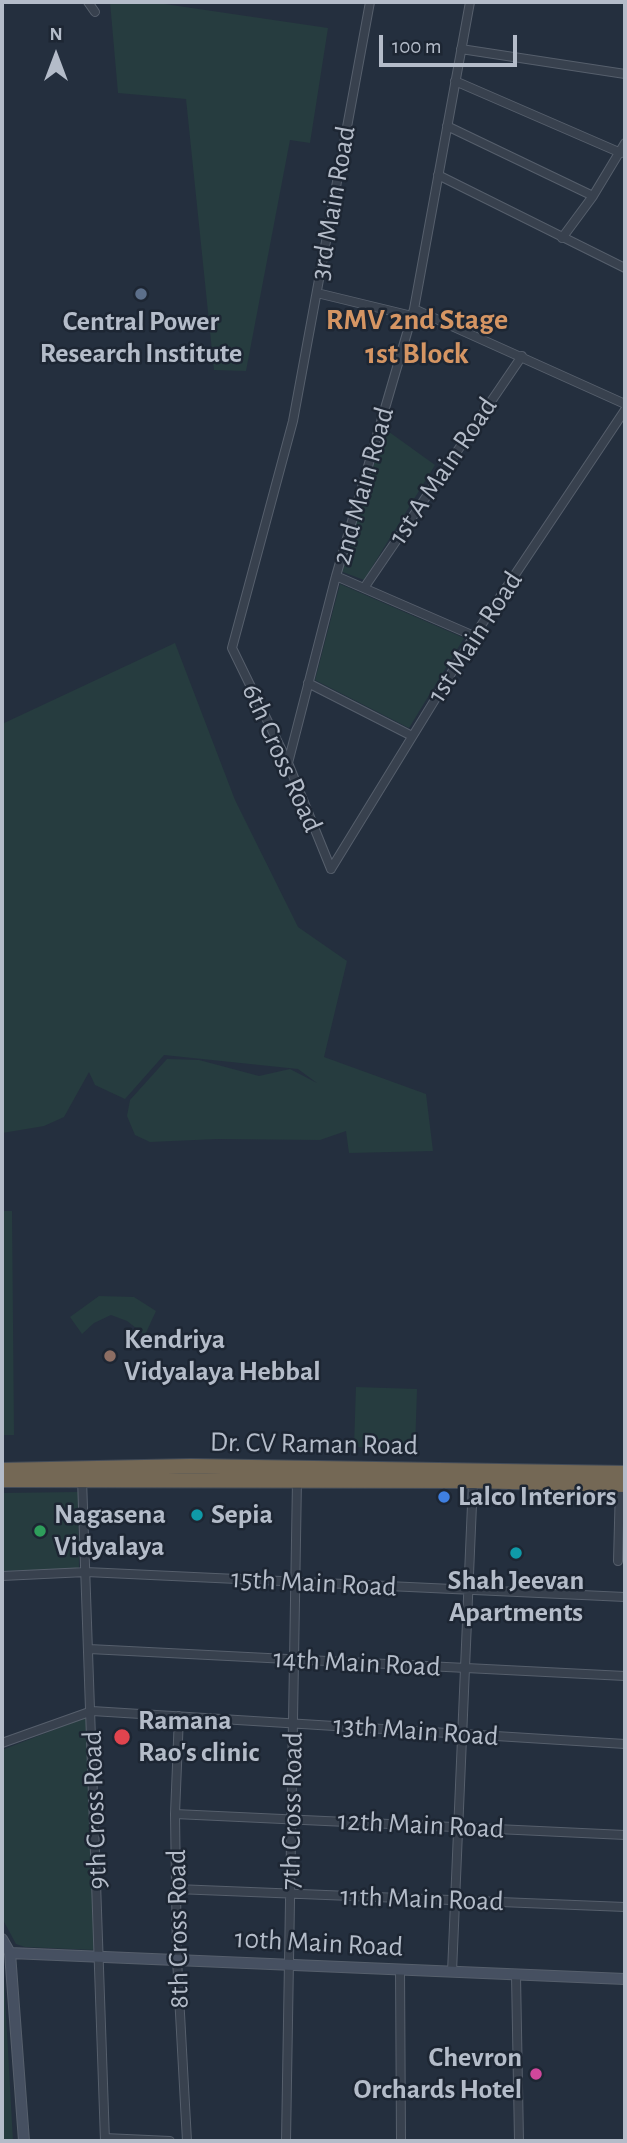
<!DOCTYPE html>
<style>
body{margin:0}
#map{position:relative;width:627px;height:2143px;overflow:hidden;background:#242f3e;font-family:"Alegreya Sans",sans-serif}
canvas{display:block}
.frame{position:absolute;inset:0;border:4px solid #b4bcc9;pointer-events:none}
.north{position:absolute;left:21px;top:21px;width:70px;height:70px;-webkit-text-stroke:5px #1d2633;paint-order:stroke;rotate:0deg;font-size:19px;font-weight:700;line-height:28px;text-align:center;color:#b4bcc9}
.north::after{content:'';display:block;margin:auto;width:24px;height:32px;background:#b4bcc9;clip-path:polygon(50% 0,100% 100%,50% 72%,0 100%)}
.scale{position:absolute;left:379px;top:35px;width:138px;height:32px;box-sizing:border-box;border:4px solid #b4bcc9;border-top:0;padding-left:9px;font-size:21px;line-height:24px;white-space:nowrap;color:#b4bcc9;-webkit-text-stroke:5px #1d2633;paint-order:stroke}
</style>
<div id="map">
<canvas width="627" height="2143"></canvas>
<div class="frame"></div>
<div class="north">N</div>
<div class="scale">100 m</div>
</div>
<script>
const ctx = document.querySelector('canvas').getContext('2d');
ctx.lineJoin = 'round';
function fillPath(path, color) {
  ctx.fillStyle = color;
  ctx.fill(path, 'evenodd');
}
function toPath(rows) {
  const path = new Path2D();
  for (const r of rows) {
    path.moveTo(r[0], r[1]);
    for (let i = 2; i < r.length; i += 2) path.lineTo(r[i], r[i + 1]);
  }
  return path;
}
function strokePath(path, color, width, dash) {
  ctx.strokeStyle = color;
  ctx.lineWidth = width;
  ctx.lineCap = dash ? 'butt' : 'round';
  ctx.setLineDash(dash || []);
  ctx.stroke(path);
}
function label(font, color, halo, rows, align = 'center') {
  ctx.font = font + ' "Alegreya Sans",sans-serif';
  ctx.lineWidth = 5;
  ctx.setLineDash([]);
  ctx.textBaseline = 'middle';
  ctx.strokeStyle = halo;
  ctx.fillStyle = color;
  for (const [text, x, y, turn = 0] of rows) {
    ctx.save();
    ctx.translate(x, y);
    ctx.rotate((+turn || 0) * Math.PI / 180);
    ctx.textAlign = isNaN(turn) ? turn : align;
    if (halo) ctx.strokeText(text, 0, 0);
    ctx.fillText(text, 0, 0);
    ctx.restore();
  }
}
fillPath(toPath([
 [110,2,151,2,328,28,310,143,290,140,246,371,214,370,186,99,118,93],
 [385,429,435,465,364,580,340,571],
 [340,584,464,638,409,728,315,680],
 [175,643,235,800,298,927,347,961,324,1057,426,1094,433,1151,349,1153,346,1131,320,1140,217,1139,150,1142,135,1135,127,1116,130,1100,167,1059,199,1060,259,1076,290,1069,317,1083,298,1069,164,1055,125,1099,95,1085,89,1072,64,1117,44,1126,2,1133,2,724],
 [2,1211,12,1211,14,1435,2,1435],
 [99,1296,134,1297,156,1311,145,1335,127,1321,111,1315,94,1323,82,1334,70,1317],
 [356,1387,417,1389,415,1449,354,1447],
 [78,1492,79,1569,2,1571,2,1493],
 [87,1717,95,1950,25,1947,16,1944,2,1918,2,1750],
 [2,1956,3,1960,13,2141,2,2141]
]), '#263c3f');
const street = toPath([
 [88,2,95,12],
 [461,49,625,74],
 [455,81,621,153],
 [447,126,593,196],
 [438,175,625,268],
 [562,238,593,196,625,143],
 [317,293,412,316],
 [414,309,625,404],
 [336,576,474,636],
 [364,588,522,356],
 [308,683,412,736],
 [288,763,336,576,414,309,470,2],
 [331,869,288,763,232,648,293,421,370,2],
 [331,869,474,636,625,410],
 [82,1479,105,2141],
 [618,1561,620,1485],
 [2,1576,86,1572,625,1597],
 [89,1649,625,1676],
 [179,1716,175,1814,177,1959,187,2141],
 [2,1743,92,1711,625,1744],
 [175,1814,625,1835],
 [176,1889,625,1907],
 [400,1969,401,2141],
 [452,1972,473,1481],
 [516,1975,519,2141],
 [105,2138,170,2141],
 [286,2141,297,1480]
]);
const secondary = toPath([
 [2,1939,10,1953,24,2141],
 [10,1953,625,1979]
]);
const highway = toPath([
 [2,1470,191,1466,625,1473],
 [2,1480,473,1481,625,1485]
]);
strokePath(street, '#565f6c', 10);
strokePath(secondary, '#565f6c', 12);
strokePath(highway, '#434c59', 16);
strokePath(street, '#38414e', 8);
strokePath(secondary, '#465061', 10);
strokePath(highway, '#746855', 14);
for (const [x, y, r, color] of [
 [141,294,7,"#5c6f8a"],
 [110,1356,7,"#8d6e63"],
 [444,1497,7,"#3f7fe0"],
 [197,1515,7,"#0f9aa8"],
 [40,1531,7,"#2e9e5b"],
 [516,1553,7,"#0f9aa8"],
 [122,1737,9,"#e0444e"],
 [536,2074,7,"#d1479c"]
]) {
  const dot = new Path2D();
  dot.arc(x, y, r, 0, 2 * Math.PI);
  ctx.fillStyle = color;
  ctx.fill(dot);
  strokePath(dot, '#1d2633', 2.5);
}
label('28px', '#b4bcc9', '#1d2633', [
 ["3rd Main Road",333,203,-80],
 ["1st A Main Road",443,471,-56],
 ["2nd Main Road",363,486,-74],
 ["1st Main Road",475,637,-57],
 ["6th Cross Road",282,758,66],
 ["Dr. CV Raman Road",314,1444,1],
 ["15th Main Road",314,1583,3],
 ["14th Main Road",357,1663,3],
 ["13th Main Road",416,1731,4],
 ["9th Cross Road",95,1810,-92],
 ["7th Cross Road",292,1811,-89],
 ["12th Main Road",421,1825,3],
 ["11th Main Road",422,1899,2],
 ["8th Cross Road",178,1929,-91],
 ["10th Main Road",319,1943,3]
]);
label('bold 28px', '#b4bcc9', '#1d2633', [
 ["Central Power",141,322,"center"],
 ["Research Institute",141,354,"center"],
 ["Kendriya",124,1340],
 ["Vidyalaya Hebbal",124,1372],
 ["Lalco Interiors",458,1497],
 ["Nagasena",54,1515],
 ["Vidyalaya",54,1547],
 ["Sepia",211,1515],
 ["Shah Jeevan",516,1581,"center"],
 ["Apartments",516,1613,"center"],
 ["Ramana",138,1721],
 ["Rao's clinic",138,1753],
 ["Chevron",522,2058,"right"],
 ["Orchards Hotel",522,2090,"right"]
], 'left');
label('bold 30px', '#d59563', '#1d2633', [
 ["RMV 2nd Stage",417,320],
 ["1st Block",417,354]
]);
</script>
